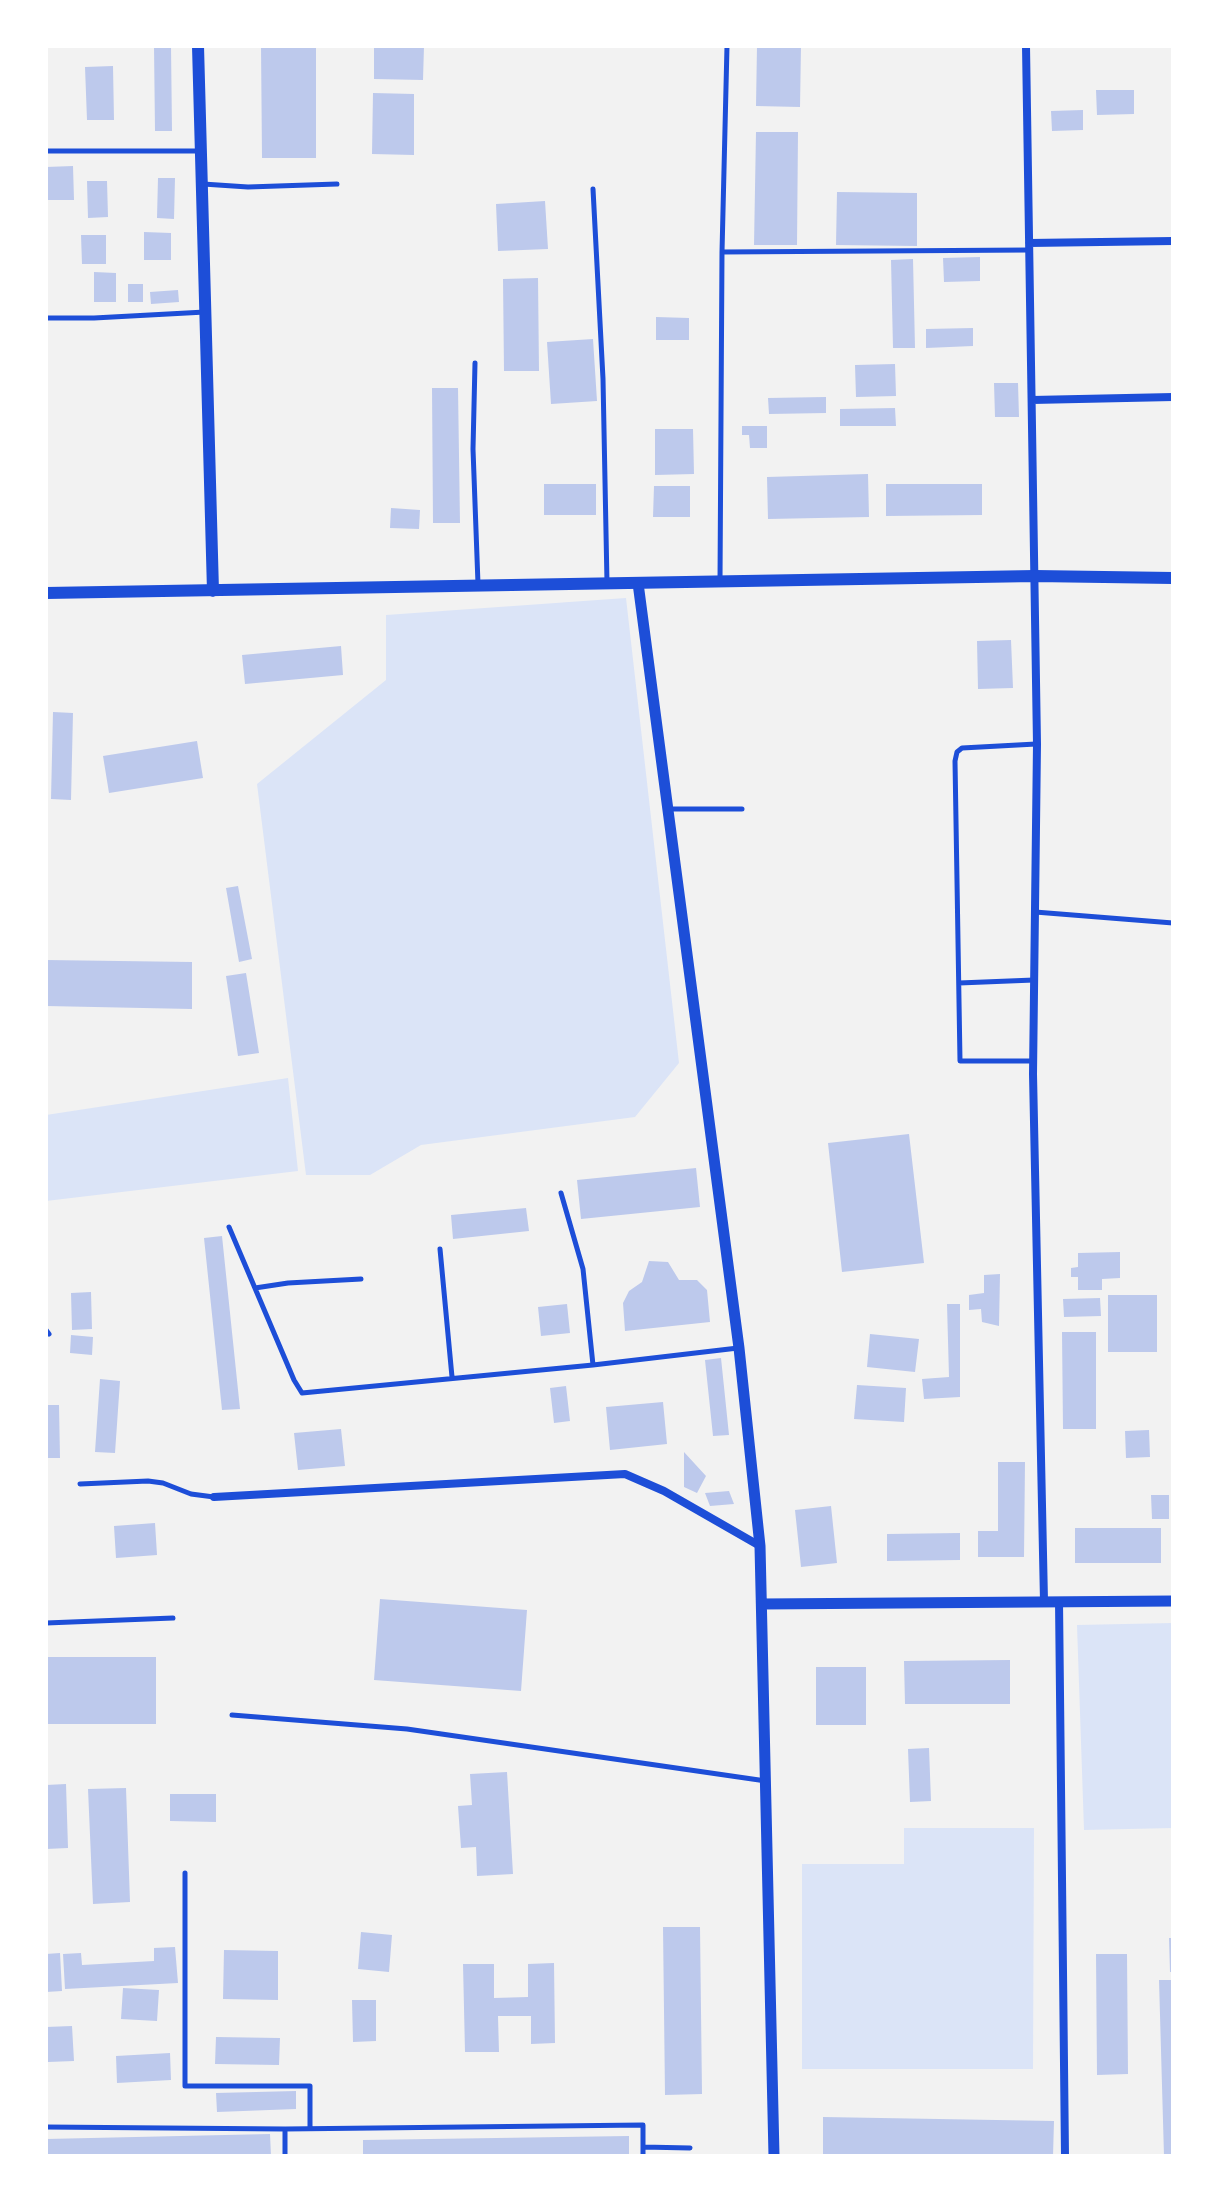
<!DOCTYPE html>
<style>
body{margin:0}
#map{position:relative;width:1219px;height:2202px;overflow:hidden;background:#f2f2f2;font-family:"Fira Sans Condensed",sans-serif}
canvas{display:block}
.frame{position:absolute;inset:0;border:48px solid #fff;pointer-events:none}
</style>
<div id="map">
<canvas width="1219" height="2202"></canvas>
<div class="frame"></div>
</div>
<script>
const ctx = document.querySelector('canvas').getContext('2d');
ctx.lineJoin = 'round';
function fillPath(path, color) {
  ctx.fillStyle = color;
  ctx.fill(path, 'evenodd');
}
function toPath(rows) {
  const path = new Path2D();
  for (const r of rows) {
    path.moveTo(r[0], r[1]);
    for (let i = 2; i < r.length; i += 2) path.lineTo(r[i], r[i + 1]);
  }
  return path;
}
function strokePath(path, color, width, dash) {
  ctx.strokeStyle = color;
  ctx.lineWidth = width;
  ctx.lineCap = dash ? 'butt' : 'round';
  ctx.setLineDash(dash || []);
  ctx.stroke(path);
}
fillPath(toPath([
 [626,598,679,1063,635,1117,421,1145,370,1175,306,1175,257,784,386,680,386,615],
 [288,1078,298,1171,46,1201,46,1115],
 [1173,1623,1173,1828,1084,1830,1077,1625],
 [904,1828,1034,1828,1033,2069,802,2069,802,1864,904,1864]
]), '#dbe4f7');
fillPath(toPath([
 [154,46,171,46,172,131,155,131],
 [261,46,316,46,316,158,262,158],
 [374,46,424,46,423,80,374,79],
 [757,46,801,46,800,107,756,106],
 [113,66,114,120,87,120,85,67],
 [1096,90,1134,90,1134,114,1097,115],
 [373,93,414,94,414,155,372,154],
 [1083,110,1083,130,1052,131,1051,111],
 [756,132,798,132,797,245,754,245],
 [73,166,74,200,46,200,46,167],
 [158,178,175,178,174,219,157,218],
 [87,181,107,181,108,217,88,218],
 [837,192,917,193,917,246,836,245],
 [545,201,548,249,498,251,496,204],
 [144,232,171,233,171,260,144,260],
 [81,235,106,235,106,264,82,264],
 [980,257,980,281,944,282,943,258],
 [913,259,915,348,893,348,891,260],
 [94,272,116,273,116,302,94,302],
 [538,278,539,371,504,371,503,279],
 [128,284,143,284,143,302,128,302],
 [178,290,179,302,151,304,150,292],
 [656,317,689,318,689,340,656,340],
 [973,328,973,346,926,348,926,329],
 [593,339,597,401,551,404,547,342],
 [895,364,896,396,856,397,855,365],
 [994,383,1018,383,1019,417,995,417],
 [432,388,458,388,460,523,433,523],
 [826,397,826,413,769,414,768,398],
 [895,408,896,426,840,426,840,409],
 [742,426,767,426,767,448,750,448,749,435,742,435],
 [655,429,693,429,694,474,655,475],
 [868,474,869,517,768,519,767,477],
 [544,484,596,484,596,515,544,515],
 [886,484,982,484,982,515,886,516],
 [654,486,690,486,690,517,653,517],
 [391,508,420,510,419,529,390,528],
 [1011,640,1013,688,978,689,977,641],
 [341,646,343,675,245,684,242,655],
 [53,712,73,713,71,800,51,799],
 [197,741,203,778,109,793,103,756],
 [238,886,252,959,239,962,226,888],
 [46,960,192,962,192,1009,46,1006],
 [246,973,259,1053,238,1056,226,976],
 [909,1134,924,1263,842,1272,828,1143],
 [696,1168,700,1207,581,1219,577,1180],
 [526,1208,529,1231,453,1239,451,1215],
 [222,1236,240,1409,222,1410,204,1238],
 [1120,1252,1120,1278,1102,1279,1102,1290,1078,1290,1078,1277,1071,1277,1071,1268,1078,1267,1078,1253],
 [649,1261,668,1262,679,1280,697,1280,707,1290,710,1322,625,1331,623,1303,629,1291,642,1282],
 [1000,1274,999,1326,982,1322,981,1309,969,1310,969,1295,984,1293,984,1275],
 [91,1292,92,1329,72,1330,71,1293],
 [1108,1295,1157,1295,1157,1352,1108,1352],
 [1100,1298,1101,1316,1064,1317,1063,1299],
 [567,1304,570,1333,541,1336,538,1307],
 [947,1304,960,1304,960,1397,924,1399,922,1379,949,1377],
 [1062,1332,1096,1332,1096,1429,1063,1429],
 [870,1334,919,1339,915,1372,867,1367],
 [71,1335,93,1337,92,1355,70,1353],
 [721,1358,729,1435,713,1436,705,1360],
 [100,1379,120,1381,115,1453,95,1452],
 [857,1385,906,1388,904,1422,854,1419],
 [566,1386,570,1421,554,1423,550,1388],
 [663,1402,667,1444,610,1450,606,1407],
 [46,1405,59,1405,60,1458,46,1458],
 [341,1429,345,1466,298,1470,294,1433],
 [1149,1430,1150,1457,1126,1458,1125,1431],
 [684,1452,706,1476,697,1493,684,1487],
 [998,1462,1025,1462,1024,1557,978,1557,978,1531,998,1531],
 [729,1491,734,1504,710,1506,705,1493],
 [1151,1495,1169,1495,1169,1519,1152,1519],
 [831,1506,837,1563,801,1567,795,1510],
 [155,1523,157,1555,116,1558,114,1526],
 [1075,1528,1161,1528,1161,1563,1075,1563],
 [960,1533,960,1560,887,1561,887,1534],
 [380,1599,527,1610,521,1691,374,1680],
 [46,1657,156,1657,156,1724,46,1724],
 [1010,1660,1010,1704,905,1704,904,1661],
 [816,1667,866,1667,866,1725,816,1725],
 [929,1748,931,1801,910,1802,908,1749],
 [507,1772,513,1874,477,1876,476,1847,461,1848,458,1806,472,1805,470,1774],
 [66,1784,68,1848,46,1849,46,1785],
 [126,1788,130,1902,93,1904,88,1789],
 [170,1794,216,1794,216,1822,170,1821],
 [663,1927,700,1927,702,2094,665,2095],
 [361,1932,392,1935,389,1972,358,1969],
 [1169,1938,1173,1938,1173,1972,1170,1972],
 [175,1947,178,1983,65,1989,63,1954,81,1953,82,1965,154,1961,154,1948],
 [224,1950,278,1951,278,2000,223,1999],
 [60,1953,62,1991,46,1992,46,1954],
 [1096,1954,1127,1954,1128,2074,1097,2075],
 [554,1963,555,2043,531,2044,531,2016,498,2016,499,2052,465,2052,463,1964,494,1964,494,1998,528,1997,528,1964],
 [1159,1980,1173,1980,1173,2156,1164,2156],
 [123,1988,159,1990,157,2021,121,2019],
 [352,2000,376,2000,376,2041,353,2042],
 [72,2026,74,2061,48,2062,46,2027],
 [216,2037,280,2038,279,2065,215,2064],
 [170,2053,171,2080,117,2083,116,2056],
 [296,2091,296,2109,217,2112,216,2093],
 [823,2117,1054,2121,1053,2156,823,2156],
 [270,2134,271,2156,46,2156,46,2139],
 [629,2136,629,2156,363,2156,363,2140]
]), '#bdc9ec');
strokePath(toPath([
 [46,151,201,151],
 [203,184,248,187,337,184],
 [593,189,603,379,607,583],
 [722,252,1029,250],
 [46,318,94,318,205,312],
 [475,363,473,449,478,584],
 [720,581,722,252,727,46],
 [669,809,742,809],
 [1035,912,1173,923],
 [959,983,1034,980],
 [1033,1061,960,1061,955,761,957,752,962,748,1036,744],
 [561,1193,583,1269,593,1365],
 [229,1227,294,1380,302,1393,593,1365,738,1348],
 [440,1249,452,1377],
 [255,1288,288,1283,361,1279],
 [46,1330,49,1334],
 [80,1484,148,1481,163,1483,191,1494,214,1497],
 [46,1623,173,1618],
 [232,1715,407,1729,766,1781],
 [185,1873,185,2086,310,2086,310,2127],
 [46,2127,285,2129,643,2125,643,2156],
 [285,2129,285,2156],
 [643,2147,690,2148]
]), '#1d4ed8', 5);
strokePath(toPath([
 [1026,46,1037,744,1033,1074,1044,1601],
 [1029,243,1173,241],
 [1032,400,1173,397],
 [214,1497,625,1474,664,1491,760,1546],
 [1059,1601,1065,2156]
]), '#1d4ed8', 8);
strokePath(toPath([
 [638,583,739,1348,760,1546,774,2156],
 [762,1604,1173,1601]
]), '#1d4ed8', 11);
strokePath(toPath([
 [198,46,213,591],
 [46,593,1035,576,1173,578]
]), '#1d4ed8', 12);
</script>
